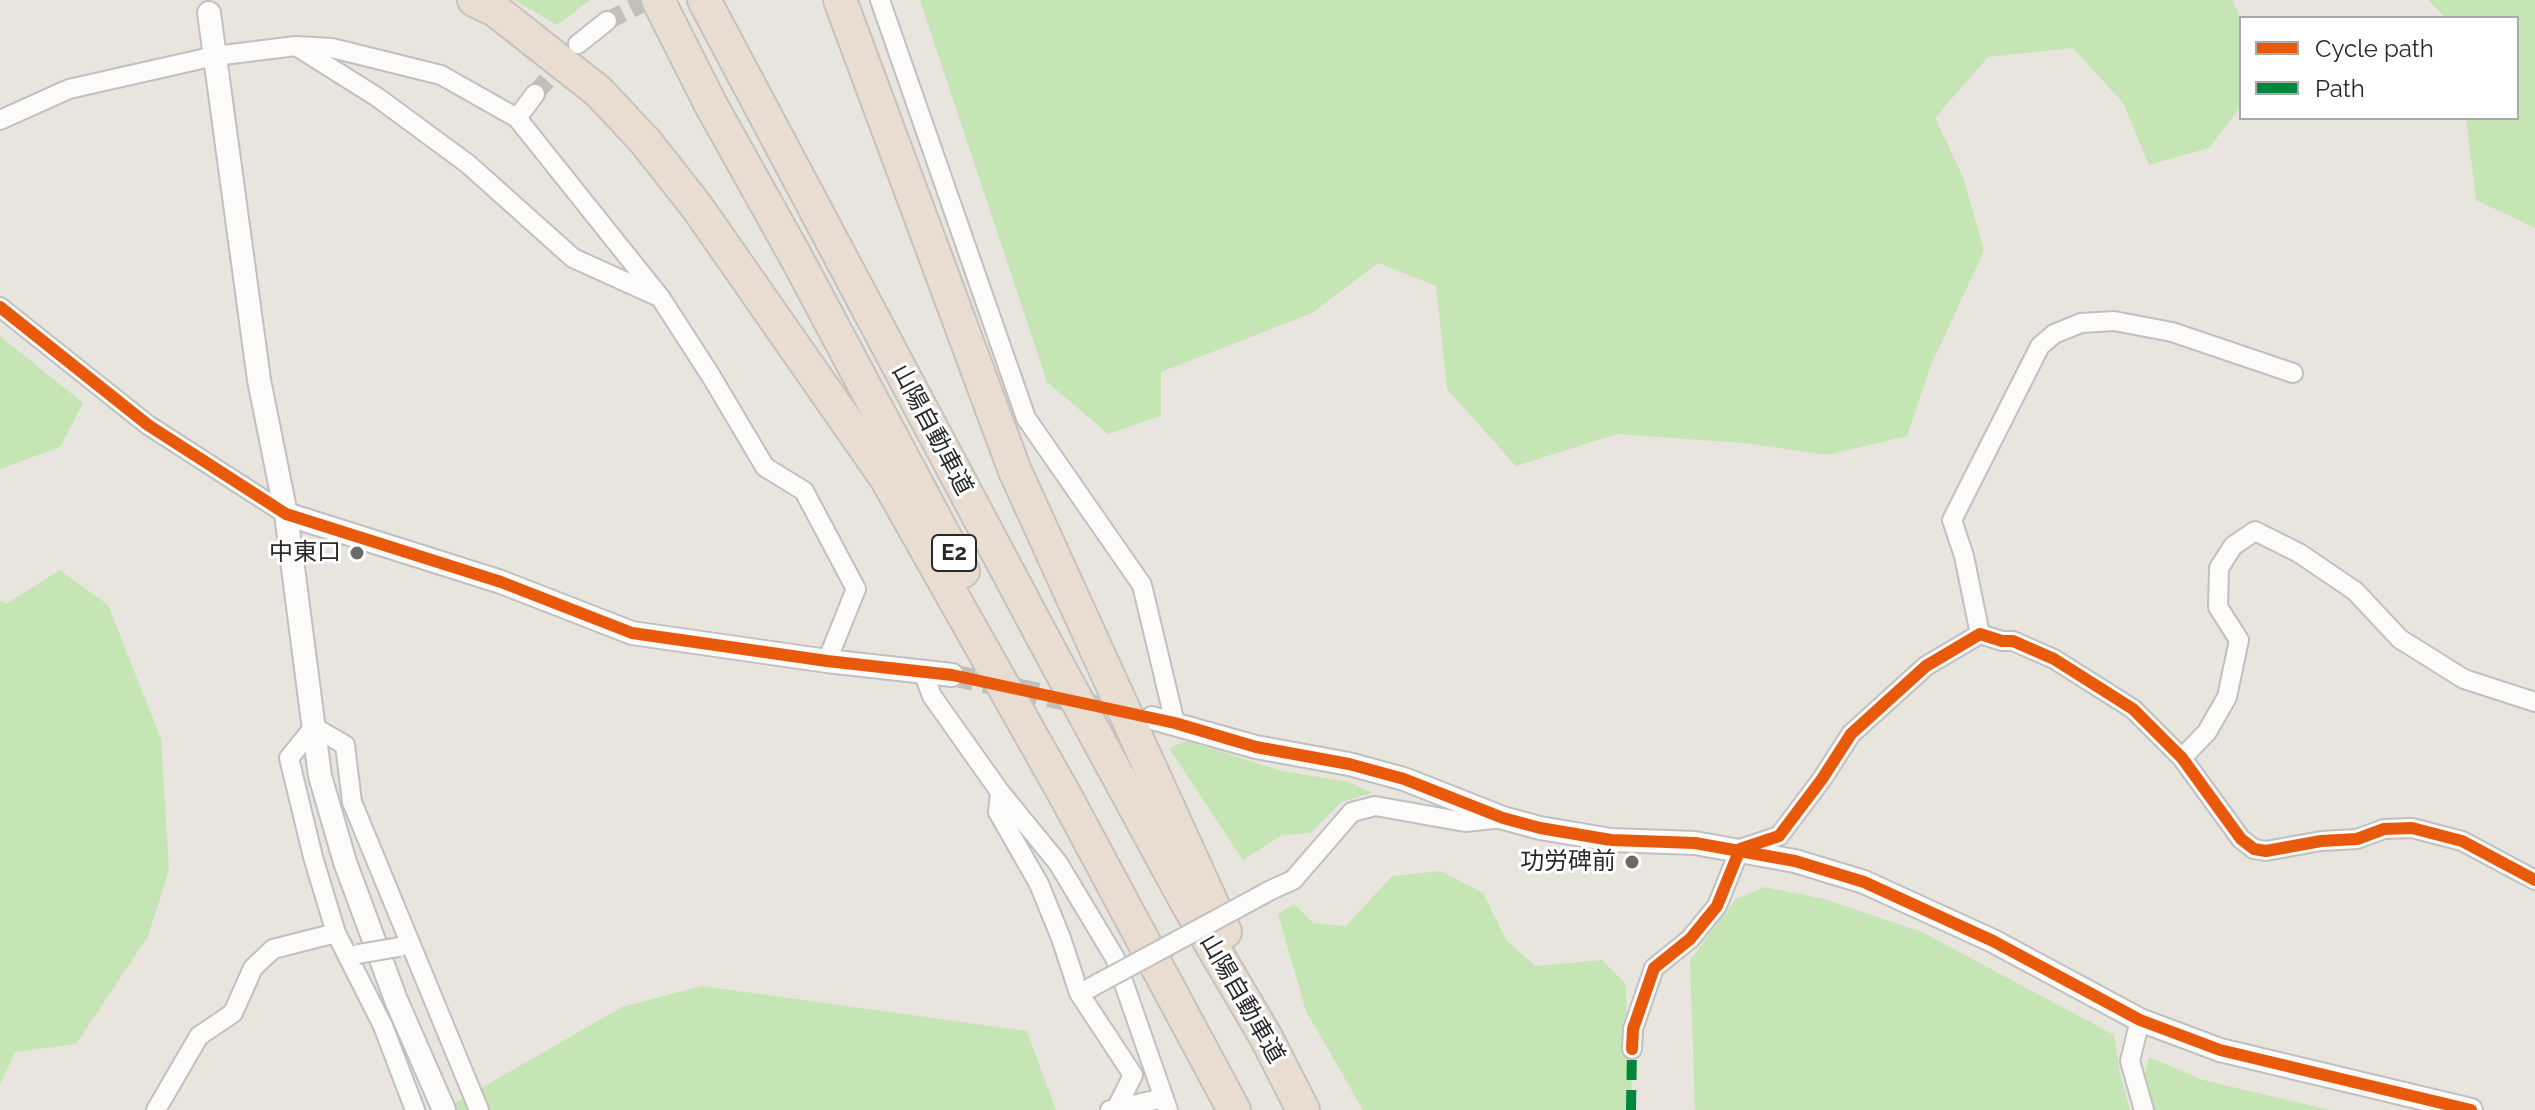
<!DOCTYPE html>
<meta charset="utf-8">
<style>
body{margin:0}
#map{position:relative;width:2535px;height:1110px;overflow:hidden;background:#e8e4de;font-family:Raleway,sans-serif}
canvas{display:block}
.legend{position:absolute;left:2239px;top:16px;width:280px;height:104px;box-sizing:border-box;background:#fff;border:2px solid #a9a9a9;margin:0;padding:10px 14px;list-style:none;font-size:24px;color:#292929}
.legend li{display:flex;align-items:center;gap:16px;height:40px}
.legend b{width:40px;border:2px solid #a9a9a9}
</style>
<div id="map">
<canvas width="2535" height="1110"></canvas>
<ul class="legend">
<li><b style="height:10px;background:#e8590c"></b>Cycle path</li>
<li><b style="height:10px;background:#00873e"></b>Path</li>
</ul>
</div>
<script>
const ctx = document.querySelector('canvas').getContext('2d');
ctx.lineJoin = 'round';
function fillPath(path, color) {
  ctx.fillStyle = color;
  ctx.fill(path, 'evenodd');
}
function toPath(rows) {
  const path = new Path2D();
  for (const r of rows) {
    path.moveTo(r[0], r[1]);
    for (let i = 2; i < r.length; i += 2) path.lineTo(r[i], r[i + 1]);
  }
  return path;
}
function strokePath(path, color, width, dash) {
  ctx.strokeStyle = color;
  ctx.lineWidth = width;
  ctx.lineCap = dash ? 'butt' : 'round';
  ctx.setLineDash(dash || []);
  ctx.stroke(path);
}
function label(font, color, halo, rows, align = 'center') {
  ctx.font = font + ' Raleway,"Noto Sans JP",sans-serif';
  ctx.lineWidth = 6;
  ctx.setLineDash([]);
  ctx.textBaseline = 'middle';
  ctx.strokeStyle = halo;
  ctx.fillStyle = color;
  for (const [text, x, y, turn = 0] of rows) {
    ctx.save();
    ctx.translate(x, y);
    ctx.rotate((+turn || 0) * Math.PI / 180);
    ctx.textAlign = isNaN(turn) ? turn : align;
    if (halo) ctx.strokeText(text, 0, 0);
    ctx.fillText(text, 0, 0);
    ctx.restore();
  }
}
fillPath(toPath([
 [514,0,590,0,557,25],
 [920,0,2232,0,2241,18,2241,106,2209,148,2149,165,2123,103,2073,48,1988,57,1935,118,1963,177,1984,251,1931,365,1907,436,1827,455,1744,443,1617,434,1516,466,1447,389,1436,286,1378,263,1312,313,1161,372,1161,416,1108,434,1047,382],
 [2428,0,2535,0,2535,228,2476,200,2466,118,2517,118,2517,18,2446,18],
 [0,336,83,403,60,447,0,469],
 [60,570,108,605,161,739,169,870,148,936,76,1044,15,1052,0,1085,0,600,6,604],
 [1187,741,1282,771,1349,782,1372,793,1341,802,1311,833,1282,835,1243,860,1169,748],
 [1441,871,1483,893,1507,941,1536,966,1602,960,1625,983,1633,1110,1363,1110,1306,1011,1278,914,1294,904,1313,923,1346,926,1392,876],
 [1765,887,1824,899,1922,932,2114,1035,2120,1073,2130,1110,1695,1110,1690,960,1736,899],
 [702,986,1027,1031,1056,1110,443,1110,622,1007],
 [2149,1057,2203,1080,2330,1110,2155,1110,2145,1074]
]), '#c6e5b5');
strokePath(toPath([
 [607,21,649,0],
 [535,94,567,57]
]), '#c2bfba', 18, [18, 9]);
strokePath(toPath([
 [952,675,1135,715]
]), '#c2bfba', 22, [22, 11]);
const minor = toPath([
 [880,0,1026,418,1142,585,1175,723],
 [578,44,607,21],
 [299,48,377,97,468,164,573,258,657,296],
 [517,118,535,94],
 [0,120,69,89,215,56,296,46,332,48,441,75,517,118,660,297,711,376,765,467,804,491,856,589,827,661],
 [0,307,148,425,286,514],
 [1980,634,1964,556,1952,520,2040,346,2054,334,2081,323,2114,321,2172,332,2293,373],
 [923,672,932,696,1000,792,1058,863,1115,958,1168,1110],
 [2182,758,2207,732,2227,697,2239,640,2218,607,2219,568,2233,546,2255,531,2299,553,2355,591,2400,639,2464,679,2535,702],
 [1000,792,998,812,1039,884,1061,938,1079,993,1133,1075,1117,1107],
 [1271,890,1293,880,1352,812,1375,806,1465,822,1503,818],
 [2140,1020,2130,1061,2144,1110],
 [1632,1049,1633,1029,1654,968,1690,939,1717,906,1740,849,1779,836,1822,779,1851,734,1926,666,1980,634,2002,641,2013,641,2054,659,2133,709,2182,758,2241,839,2254,849,2266,851,2321,841,2357,839,2384,829,2412,828,2462,841,2535,880],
 [156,1110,199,1036,233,1013,253,968,273,949,336,933],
 [415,1110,383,1026,336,933,313,857,289,758,314,727,345,745,352,802,479,1110],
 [1110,1110,1164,1098]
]);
const tertiary = toPath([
 [209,13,259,380,286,514,320,776,345,862,396,1000,444,1110],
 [286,514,501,582,632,633,827,661,952,675],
 [1152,718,1256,747,1349,764,1404,779,1503,818,1540,828,1611,840,1695,843,1795,861,1864,882,1993,941,2140,1020,2220,1050,2471,1110]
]);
const motorway = toPath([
 [474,0,495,10,598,91,645,141,697,207,886,478,1066,797,1234,1110],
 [658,0,711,105,797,259,963,571],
 [704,0,1050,651,1187,903,1267,1039,1303,1110],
 [840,0,1015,471,1225,932]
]);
strokePath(minor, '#c1c0c0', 22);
strokePath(tertiary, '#c1c0c0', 26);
strokePath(motorway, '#c4c3c0', 36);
strokePath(minor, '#fcfbfa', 18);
strokePath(tertiary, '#fcfbfa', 22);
strokePath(motorway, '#e9ddd2', 32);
const minorBridge = toPath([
 [358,954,399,947],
 [1088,989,1271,890]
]);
strokePath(minorBridge, '#c1c0c0', 22, []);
strokePath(minorBridge, '#fcfbfa', 18);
strokePath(toPath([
 [1631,1110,1632,1049]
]), '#00873e', 10, [20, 10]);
strokePath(toPath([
 [0,307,148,425,286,514,501,582,632,633,827,661,952,675,1175,723,1256,747,1349,764,1404,779,1503,818,1540,828,1611,840,1695,843,1795,861,1864,882,1993,941,2140,1020,2220,1050,2471,1110],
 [1632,1049,1633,1029,1654,968,1690,939,1717,906,1740,849,1779,836,1822,779,1851,734,1926,666,1980,634,2002,641,2013,641,2054,659,2133,709,2182,758,2241,839,2254,849,2266,851,2321,841,2357,839,2384,829,2412,828,2462,841,2535,880]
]), '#e8590c', 12);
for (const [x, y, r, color] of [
 [357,553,8,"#6c6a68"],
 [1632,862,8,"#6c6a68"]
]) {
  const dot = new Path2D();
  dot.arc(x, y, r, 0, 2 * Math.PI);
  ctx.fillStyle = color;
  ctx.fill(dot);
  strokePath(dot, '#fff', 3);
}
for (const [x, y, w] of [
 [954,553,44]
]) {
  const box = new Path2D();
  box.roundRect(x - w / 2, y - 18, w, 36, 6);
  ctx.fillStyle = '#fff';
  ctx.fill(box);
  strokePath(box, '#292929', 2);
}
label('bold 22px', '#292929', null, [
 ["E2",954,553]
]);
label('24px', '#292929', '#fff', [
 ["山陽自動車道",932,430,62],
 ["山陽自動車道",1242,999,60]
]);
label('24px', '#292929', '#fff', [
 ["中東口",341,553],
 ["功労碑前",1616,862]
], 'right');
</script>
